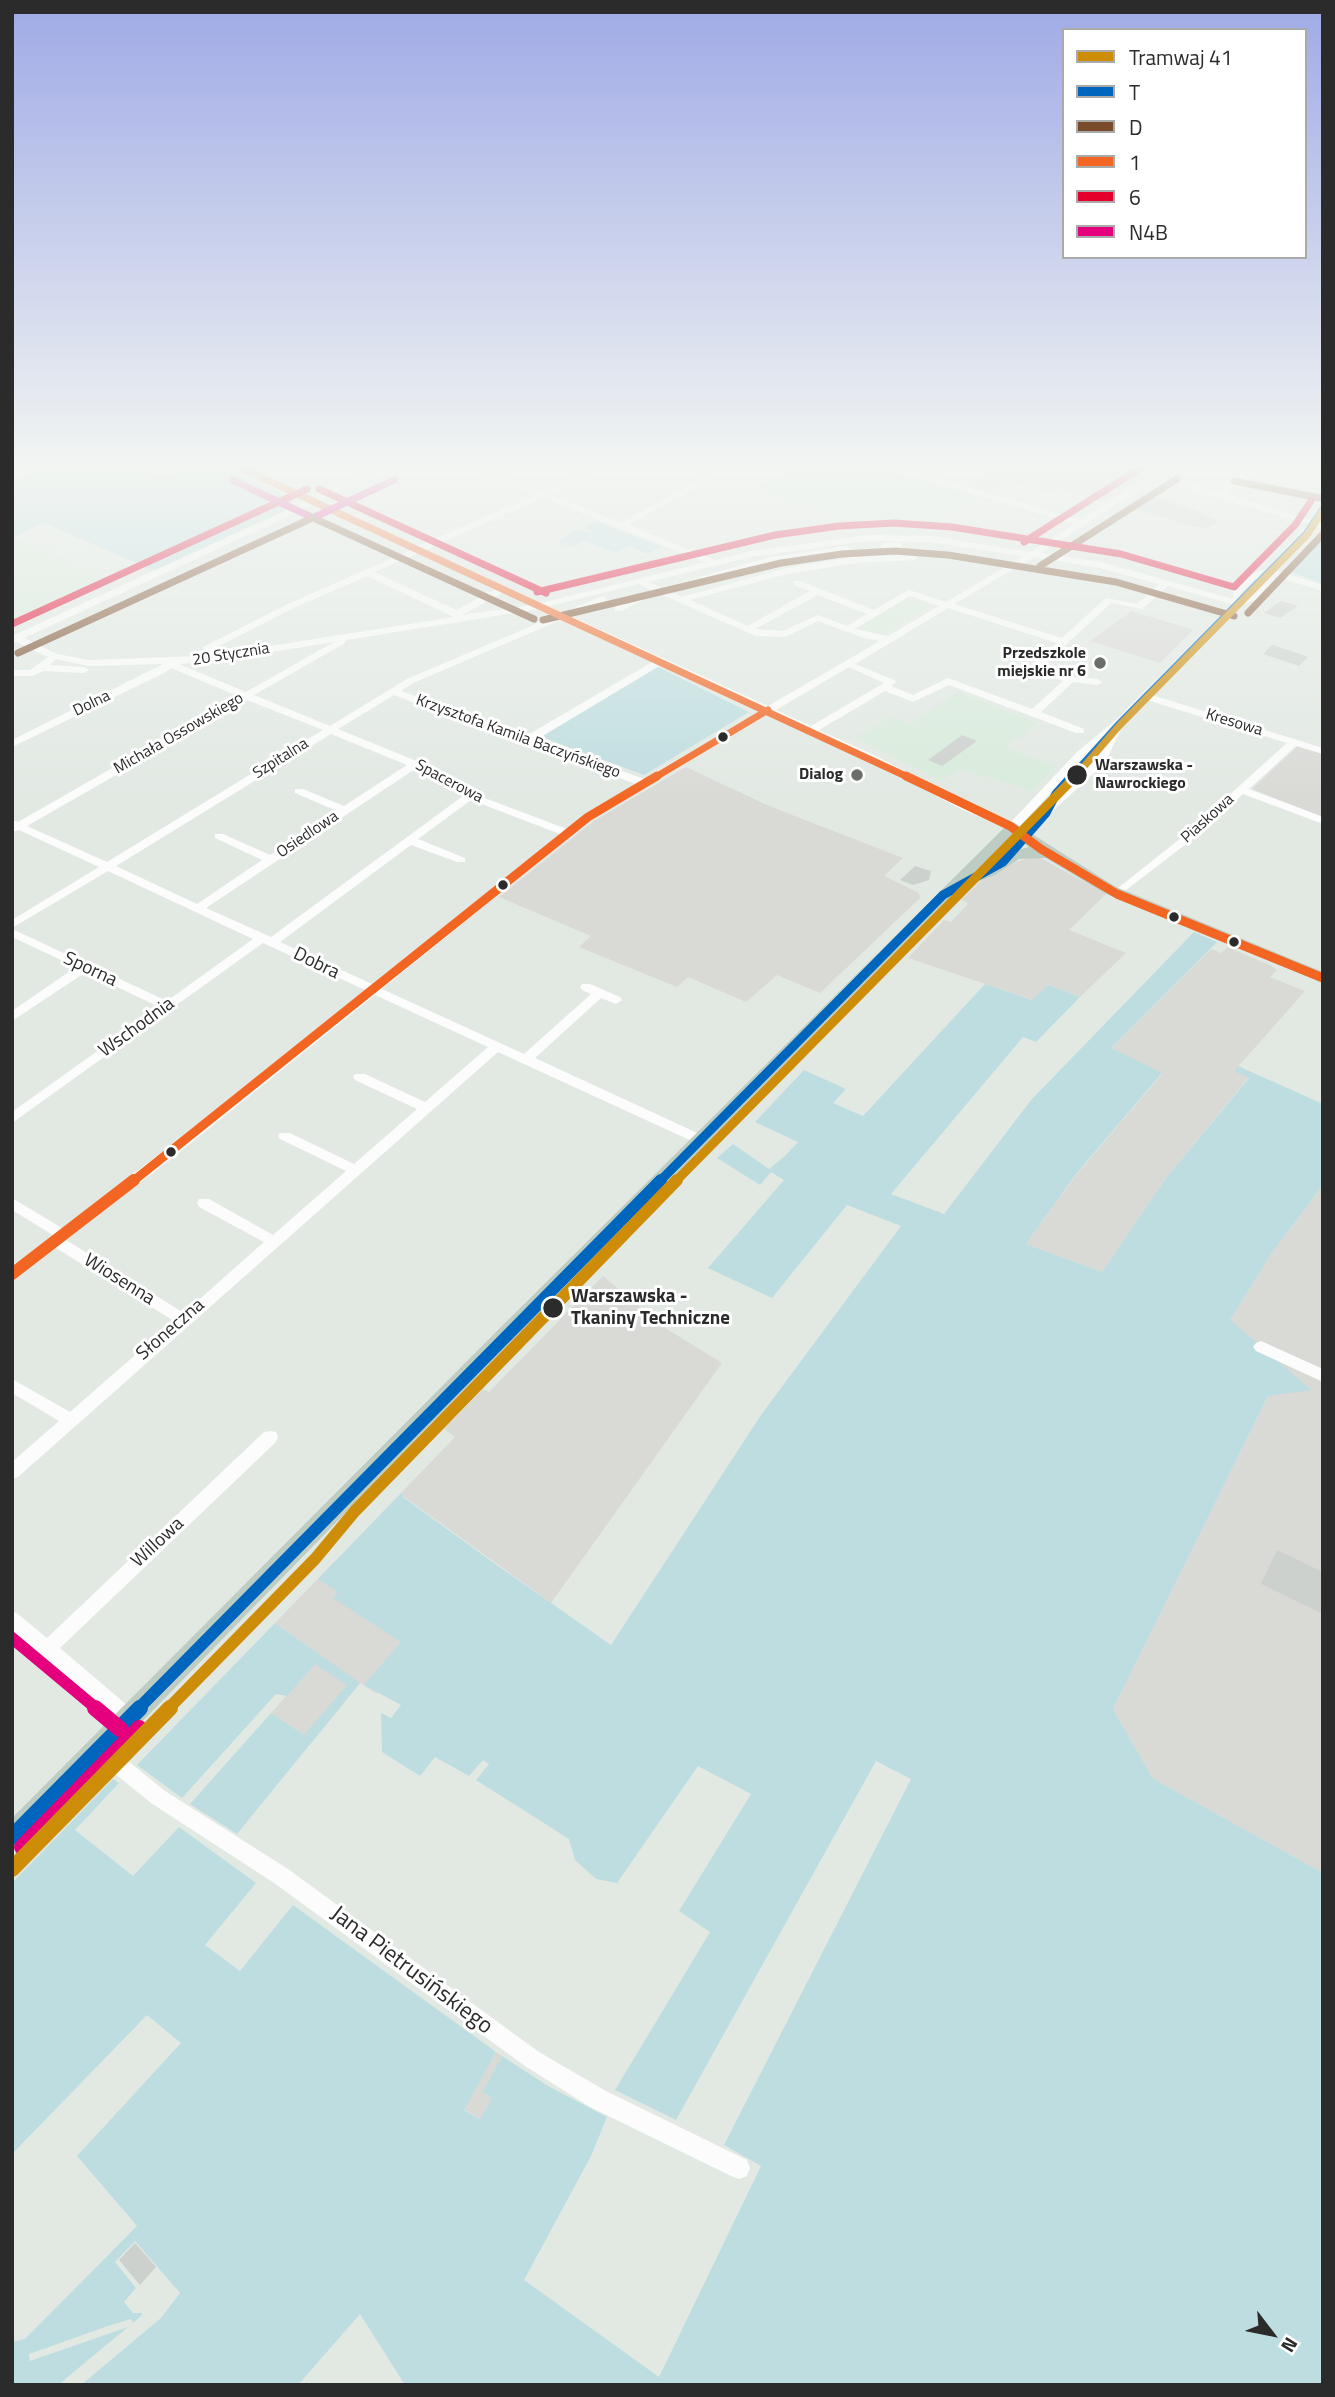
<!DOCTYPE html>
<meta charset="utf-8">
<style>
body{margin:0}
#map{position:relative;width:1335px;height:2397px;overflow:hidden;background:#e2e9e3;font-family:"Titillium Web",sans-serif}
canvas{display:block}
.frame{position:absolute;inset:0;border:14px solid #2b2b2b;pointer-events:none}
.legend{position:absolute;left:1062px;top:28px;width:245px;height:231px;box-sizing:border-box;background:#fff;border:2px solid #aaa;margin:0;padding:9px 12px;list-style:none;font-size:21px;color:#2b2b2b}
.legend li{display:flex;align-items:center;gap:14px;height:35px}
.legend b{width:35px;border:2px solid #aaa}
.north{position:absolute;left:1237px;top:2299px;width:70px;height:70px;-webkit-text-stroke:5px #fff;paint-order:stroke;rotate:122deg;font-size:19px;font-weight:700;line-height:28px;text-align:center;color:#2b2b2b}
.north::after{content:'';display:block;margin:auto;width:24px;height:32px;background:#2b2b2b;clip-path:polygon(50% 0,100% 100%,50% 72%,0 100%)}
</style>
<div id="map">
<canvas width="1335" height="2397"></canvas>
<div class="frame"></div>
<ul class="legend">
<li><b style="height:9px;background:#ce8d09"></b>Tramwaj 41</li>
<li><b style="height:9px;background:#0065bd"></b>T</li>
<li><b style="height:9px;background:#7a4b2a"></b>D</li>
<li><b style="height:9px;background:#f26522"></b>1</li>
<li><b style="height:9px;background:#e4002b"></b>6</li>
<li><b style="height:9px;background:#e5007d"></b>N4B</li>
</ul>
<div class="north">N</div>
</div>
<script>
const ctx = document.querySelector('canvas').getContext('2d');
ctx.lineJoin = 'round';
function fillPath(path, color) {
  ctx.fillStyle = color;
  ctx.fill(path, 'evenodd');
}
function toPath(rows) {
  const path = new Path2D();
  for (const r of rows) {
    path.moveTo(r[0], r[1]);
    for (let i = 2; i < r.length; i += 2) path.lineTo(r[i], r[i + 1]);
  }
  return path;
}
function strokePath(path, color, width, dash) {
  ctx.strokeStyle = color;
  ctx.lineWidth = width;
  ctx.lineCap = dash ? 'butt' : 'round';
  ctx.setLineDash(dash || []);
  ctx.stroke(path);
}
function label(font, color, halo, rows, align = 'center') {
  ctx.font = font + ' "Titillium Web",sans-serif';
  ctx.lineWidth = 6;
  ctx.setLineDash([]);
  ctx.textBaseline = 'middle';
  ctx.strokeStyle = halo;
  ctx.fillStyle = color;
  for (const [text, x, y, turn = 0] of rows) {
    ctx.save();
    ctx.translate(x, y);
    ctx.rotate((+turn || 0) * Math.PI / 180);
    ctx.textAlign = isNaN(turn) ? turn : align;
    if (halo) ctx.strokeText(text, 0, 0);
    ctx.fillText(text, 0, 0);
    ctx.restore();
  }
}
fillPath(toPath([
 [992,467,1127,467,1125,470,1145,476,1105,502,1060,489,1052,493,1010,481,989,493,963,486],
 [1132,611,1193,630,1160,663,1090,641],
 [1298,746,1323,754,1323,817,1252,789],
 [686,767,769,806,903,858,884,876,919,893,920,898,820,993,777,975,746,1002,688,977,677,987,579,947,591,936,499,897,594,821],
 [1037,856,1106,894,1069,930,1126,953,1080,997,1048,985,1033,1000,908,958,944,920,951,922,966,906,968,903,961,900,981,881,1015,862],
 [1227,947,1270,965,1277,970,1270,977,1305,991,1235,1070,1249,1077,1166,1178,1102,1272,1026,1244,1076,1175,1162,1074,1111,1048,1211,949,1221,953],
 [1323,1185,1323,1873,1159,1782,1152,1777,1113,1709,1268,1396,1230,1320,1273,1251],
 [603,1276,665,1328,722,1363,551,1603,403,1496,402,1492,455,1437,444,1429,483,1389,489,1392],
 [335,1561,433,1624,377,1694,360,1683,313,1741,271,1713,322,1656,275,1623],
 [496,2052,502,2056,482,2092,492,2098,480,2119,464,2109]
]), '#d9d9d6');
fillPath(toPath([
 [794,467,824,474,837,467,876,467,976,496,917,534,891,534,757,489],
 [12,538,41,550,50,546,57,548,49,553,111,581,12,626],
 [906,597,931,606,882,636,856,626],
 [958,692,1037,723,1006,747,1057,766,1031,792,1019,786,959,769,942,781,856,738,891,716,910,724]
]), '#d8ebdb');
fillPath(toPath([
 [39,467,159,467,149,473,163,478,189,467,223,467,294,500,289,503,296,506,157,570,148,568,44,523,12,538,12,483],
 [596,521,662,547,648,554,629,546,616,553,584,541,571,547,558,542,575,529,596,534,583,528],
 [1315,540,1323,543,1323,584,1287,570],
 [656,666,749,712,644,775,539,736],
 [1194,932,1217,942,1111,1048,1162,1073,1076,1174,1026,1244,1102,1272,1166,1178,1249,1078,1234,1071,1238,1066,1323,1104,1323,1185,1273,1251,1230,1320,1311,1390,1268,1396,1113,1709,1152,1777,1159,1782,1323,1873,1323,2385,405,2385,360,2314,298,2385,81,2385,161,2318,180,2293,135,2241,115,2262,136,2288,124,2302,133,2313,142,2313,141,2316,133,2323,131,2319,108,2326,29,2354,30,2361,128,2327,58,2385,12,2385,12,2342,25,2339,137,2226,77,2156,181,2043,147,2015,12,2154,12,1883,113,1779,119,1783,75,1830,133,1876,179,1827,256,1883,205,1945,240,1971,293,1905,496,2052,464,2110,480,2119,492,2098,482,2092,502,2056,548,2086,607,2117,591,2156,524,2280,659,2377,761,2166,724,2145,911,1779,876,1761,676,2120,615,2090,710,1932,679,1911,751,1794,698,1766,617,1883,596,1879,575,1860,569,1839,476,1780,489,1764,483,1760,469,1776,435,1757,420,1776,382,1752,381,1713,391,1718,401,1705,364,1685,401,1642,333,1598,338,1592,318,1579,402,1492,403,1497,498,1566,611,1645,761,1415,901,1226,847,1205,772,1298,708,1268,784,1180,771,1172,760,1185,717,1158,733,1144,769,1169,785,1156,798,1142,755,1122,804,1070,846,1089,833,1103,863,1116,985,984,1032,1000,1048,985,1080,997,1036,1042,1023,1037,891,1194,944,1214,1032,1099],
 [275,1623,360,1683,237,1834,190,1804,271,1713,304,1735,347,1685,315,1664,287,1696,276,1694,182,1798,137,1765]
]), '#bedde0');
fillPath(toPath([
 [1144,494,1187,507,1219,521,1208,528,1194,527,1128,506],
 [1281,601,1298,606,1280,618,1264,613],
 [1272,645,1285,649,1308,657,1299,666,1263,654],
 [962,735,977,741,942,766,928,760],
 [915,866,931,871,929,880,913,885,900,880],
 [1277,1550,1323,1572,1323,1614,1261,1584],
 [135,2243,156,2267,140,2285,119,2260]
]), '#cdd1cd');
fillPath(toPath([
 [22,467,32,467,12,479,12,473,22,467],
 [234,467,246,467,313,498,380,467,392,467,320,501,418,546,536,495,470,467,482,467,543,491,597,467,609,467,550,494,621,523,724,467,735,467,628,525,715,560,751,551,867,535,930,536,1031,552,1074,524,885,467,899,467,1080,520,1163,467,1173,467,1162,475,1218,492,1240,470,1233,467,1252,467,1323,481,1323,486,1248,472,1226,494,1311,520,1323,507,1323,516,1319,522,1323,523,1323,529,1315,526,1275,570,1323,585,1323,591,1274,576,1276,581,1259,599,1241,605,1152,695,1323,748,1323,754,1296,746,1249,789,1323,817,1323,824,1243,794,1194,838,1117,897,1113,896,1113,892,1186,834,1287,743,1147,700,1124,723,1105,763,1056,808,1011,860,1007,861,1003,860,1003,856,1048,804,1097,759,1108,736,1085,756,1017,829,1013,830,963,810,866,759,769,714,592,819,382,989,524,1054,591,994,582,990,580,987,582,984,590,984,620,997,622,1000,616,1004,601,998,535,1058,706,1137,708,1140,706,1143,696,1143,498,1052,18,1477,12,1479,12,1462,59,1421,12,1393,12,1379,70,1412,174,1321,56,1248,12,1279,12,1266,53,1235,12,1210,12,1198,62,1228,166,1149,365,990,263,943,12,1123,12,1112,159,1007,86,972,12,1021,12,1011,76,967,12,937,12,929,167,1001,253,939,108,871,12,928,12,920,99,867,19,830,12,832,12,820,18,822,238,696,171,668,164,673,12,747,12,740,163,664,89,666,56,659,50,665,84,667,89,670,84,673,44,671,32,676,12,676,12,670,30,670,48,657,16,642,12,643,12,636,306,501,234,467],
 [1157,479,1216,498,1308,524,1266,569,1249,575,1233,591,1233,599,1101,562,1040,553,1157,479],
 [543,497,618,528,706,562,541,603,425,550,543,497],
 [313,505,411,550,290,603,203,647,203,656,89,660,57,654,24,638,313,505],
 [867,541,930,542,1024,556,946,602,909,590,874,610,800,581,794,581,794,585,810,591,748,626,690,600,787,574,854,563,914,560,918,557,914,554,906,555,901,543,884,543,880,546,881,548,895,548,898,555,854,557,786,568,682,597,669,591,767,564,846,552,850,549,846,546,766,558,662,588,648,582,751,557,867,541],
 [418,553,496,589,456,610,374,572,418,553],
 [1034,557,1100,568,1159,584,1137,604,1106,598,1062,638,954,604,1034,557],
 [1265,575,1266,581,1253,595,1242,599,1241,593,1255,579,1265,575],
 [367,576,454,617,213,655,211,650,296,607,367,576],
 [639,584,651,590,615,607,615,611,621,611,658,593,756,636,785,637,818,621,864,638,880,641,768,706,571,616,606,601,606,597,600,597,563,613,549,606,639,584],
 [1168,586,1232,604,1118,718,1077,752,1011,822,971,806,874,755,819,730,885,691,913,702,949,685,1076,733,1084,733,1084,729,1041,712,1073,682,1097,685,1102,682,1097,679,1069,677,1042,667,1111,603,1142,609,1168,586],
 [504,592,531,605,462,615,504,592],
 [818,595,867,614,847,626,818,615,783,631,755,629,818,595],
 [910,596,939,606,888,636,855,629,910,596],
 [948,608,1057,643,1030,668,1063,681,1032,709,948,678,913,695,891,686,896,682,894,680,855,664,948,608],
 [539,609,555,616,407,679,330,726,254,695,345,643,346,640,539,609],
 [563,619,654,661,526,736,401,691,413,683,563,619],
 [334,642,246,692,179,664,209,662,334,642],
 [661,665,761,711,644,779,536,740,661,665],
 [849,667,884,683,811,726,776,710,849,667],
 [394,695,522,743,636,784,584,815,567,829,474,794,419,762,338,729,394,695],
 [247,700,323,730,107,862,27,826,247,700],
 [331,734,407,765,344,806,303,789,295,789,295,793,337,811,270,855,223,834,215,834,215,838,262,860,197,904,116,866,331,734],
 [415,769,463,796,271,937,206,908,415,769],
 [471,800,560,834,372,984,280,942,411,845,457,862,465,862,465,858,418,839,471,800],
 [375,995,488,1047,425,1102,365,1074,355,1074,353,1077,355,1080,417,1109,354,1164,290,1133,280,1133,278,1136,280,1139,346,1171,273,1235,209,1199,199,1199,197,1203,199,1207,264,1242,184,1313,66,1240,176,1155,375,995],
 [1261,1341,1323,1369,1323,1382,1256,1351,1253,1347,1256,1343,1261,1341],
 [270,1431,276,1432,278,1437,276,1442,60,1648,135,1712,138,1718,135,1724,129,1726,123,1724,12,1630,12,1611,18,1614,47,1638,264,1432,270,1431],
 [99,1740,106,1743,165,1791,288,1869,539,2052,606,2091,747,2160,750,2168,747,2176,739,2179,731,2176,590,2107,525,2066,274,1883,151,1803,92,1755,90,1749,92,1743,99,1740]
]), '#fbfcfb');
fillPath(toPath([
 [1013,822,1116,887,1323,972,1323,983,1104,893,1046,858,1019,859,995,875,961,888,508,1346,21,1846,12,1850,12,1818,494,1334,1008,824,1013,822],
 [1013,835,1029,847,1009,852,978,871,1013,835]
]), '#becdc3');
strokePath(toPath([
 [1070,778,1117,726,1306,534,1323,509]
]), '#0065bd', 7);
strokePath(toPath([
 [659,1182,943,895,1003,862,1046,813,1056,794,1072,776]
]), '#0065bd', 9);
strokePath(toPath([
 [138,1709,661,1180]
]), '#0065bd', 12);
strokePath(toPath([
 [12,1837,140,1708]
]), '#0065bd', 16);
strokePath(toPath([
 [1234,481,1320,498],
 [307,515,534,619],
 [1040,566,1177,479],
 [1248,613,1323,534],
 [543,620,781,563,842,554,895,551,948,555,1116,582,1234,616],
 [18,653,319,515]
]), '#7a4b2a', 7);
strokePath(toPath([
 [239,467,910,778],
 [654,778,768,710]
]), '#f26522', 7);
strokePath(toPath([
 [906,776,1010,826,1041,849,1117,894,1323,978],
 [132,1182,588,817,657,776]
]), '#f26522', 9);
strokePath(toPath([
 [12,1274,134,1180]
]), '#f26522', 12);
strokePath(toPath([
 [319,489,546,593],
 [1024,542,1142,467],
 [537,592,775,535,839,526,894,523,952,527,1121,554,1234,587,1295,525,1311,501],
 [12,624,307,489]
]), '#e4002b', 7);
strokePath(toPath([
 [232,480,307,515],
 [319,515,394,480]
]), '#e5007d', 7);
strokePath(toPath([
 [12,1638,97,1709]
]), '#e5007d', 12);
strokePath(toPath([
 [95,1708,120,1729],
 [22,1847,139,1728]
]), '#e5007d', 16);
strokePath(toPath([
 [1074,778,1119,726,1307,535,1323,511]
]), '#ce8d09', 7);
strokePath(toPath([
 [675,1182,1076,776]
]), '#ce8d09', 9);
strokePath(toPath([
 [168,1709,315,1559,355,1511,677,1180]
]), '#ce8d09', 12);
strokePath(toPath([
 [12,1869,170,1708]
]), '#ce8d09', 16);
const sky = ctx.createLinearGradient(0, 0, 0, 803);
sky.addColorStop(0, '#9faae6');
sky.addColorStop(0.58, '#f2f5f2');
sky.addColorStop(1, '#f2f5f200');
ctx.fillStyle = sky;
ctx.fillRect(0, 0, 1335, 803);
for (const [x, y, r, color] of [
 [1100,663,7,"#6b6e6b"],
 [723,737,6,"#2b2b2b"],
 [857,775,7,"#6b6e6b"],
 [1077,775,11,"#2b2b2b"],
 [503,885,6,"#2b2b2b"],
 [1174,917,6,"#2b2b2b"],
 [1234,942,6,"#2b2b2b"],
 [171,1152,6,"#2b2b2b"],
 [553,1308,11,"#2b2b2b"]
]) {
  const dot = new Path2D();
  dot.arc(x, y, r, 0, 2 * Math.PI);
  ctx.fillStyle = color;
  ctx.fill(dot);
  strokePath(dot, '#fff', 2.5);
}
label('bold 16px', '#2b2b2b', '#fff', [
 ["Przedszkole",1086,654],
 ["miejskie nr 6",1086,672],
 ["Dialog",843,775]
], 'right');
label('16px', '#2b2b2b', '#fff', [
 ["20 Stycznia",231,655,-9],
 ["Dolna",92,704,-26],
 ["Kresowa",1234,723,17],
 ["Michała Ossowskiego",179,734,-30],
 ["Krzysztofa Kamila Baczyńskiego",518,737,20],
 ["Szpitalna",281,759,-32],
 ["Spacerowa",449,782,28],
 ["Piaskowa",1208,819,-42],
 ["Osiedlowa",308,835,-34]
]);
label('bold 16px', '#2b2b2b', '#fff', [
 ["Warszawska -",1095,766],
 ["Nawrockiego",1095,784]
], 'left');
label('19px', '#2b2b2b', '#fff', [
 ["Dobra",316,964,26],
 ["Sporna",90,970,25],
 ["Wschodnia",137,1028,-36],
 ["Wiosenna",119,1280,32],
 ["Słoneczna",171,1330,-41],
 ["Willowa",158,1543,-43]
]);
label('bold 19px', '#2b2b2b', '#fff', [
 ["Warszawska -",571,1297],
 ["Tkaniny Techniczne",571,1319]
], 'left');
label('23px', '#2b2b2b', '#fff', [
 ["Jana Pietrusińskiego",411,1971,37]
]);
</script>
